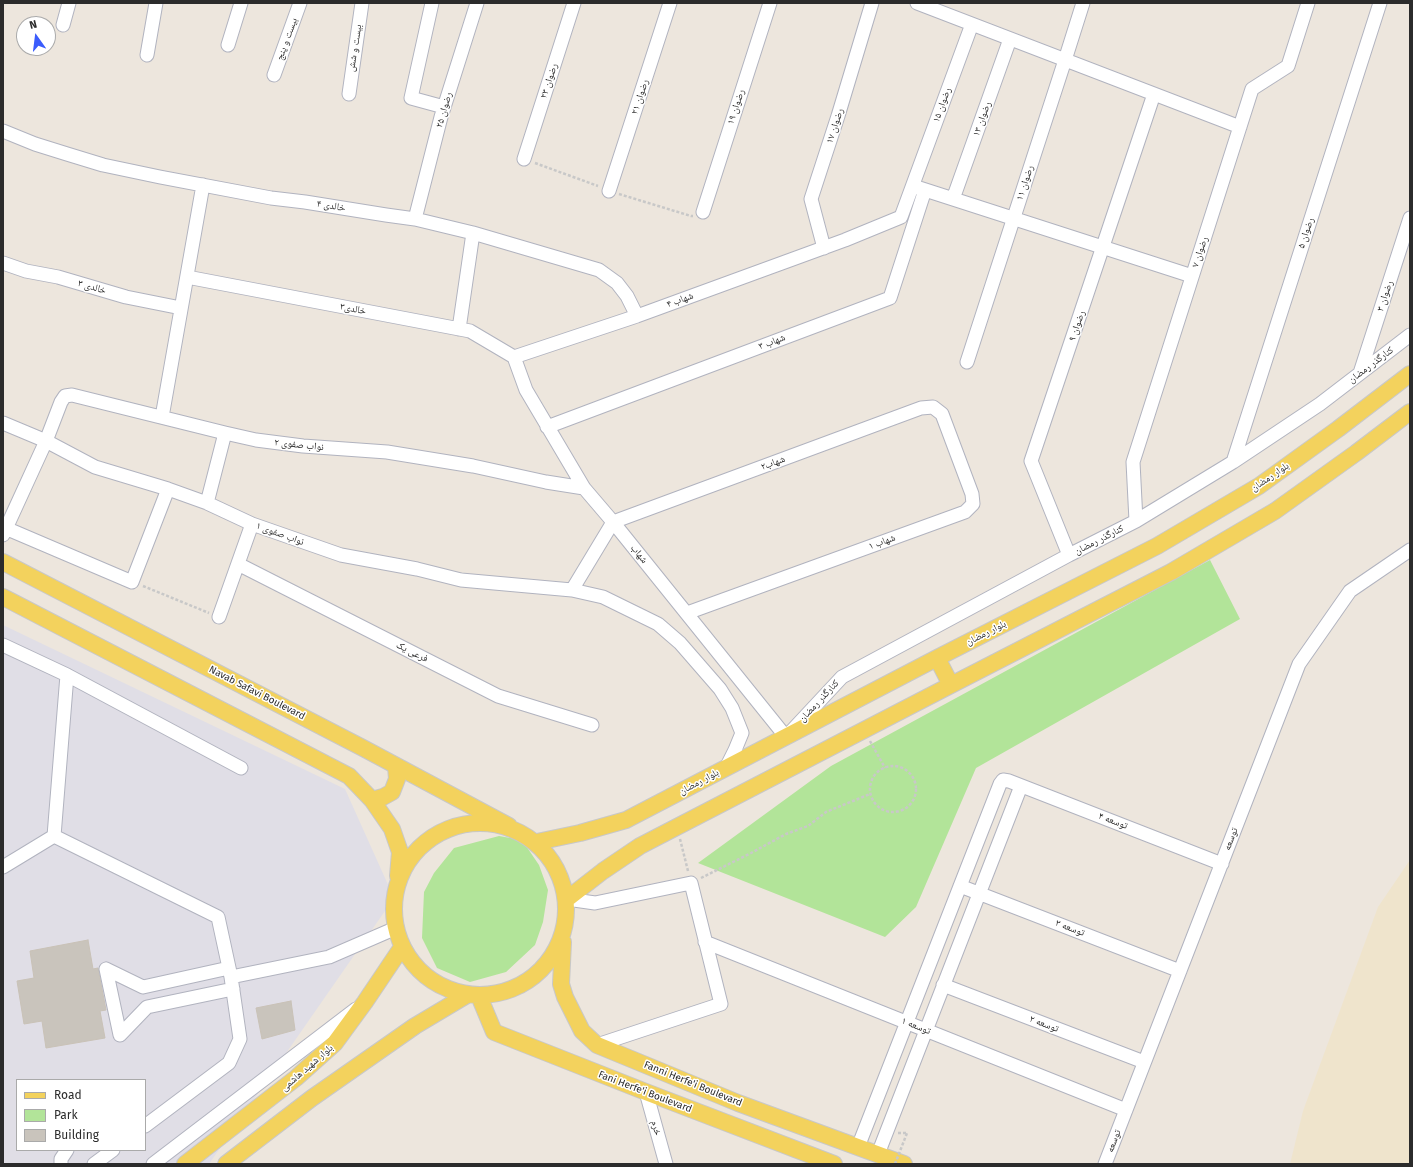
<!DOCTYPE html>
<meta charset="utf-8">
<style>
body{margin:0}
#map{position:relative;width:1413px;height:1167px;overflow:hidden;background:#ede6dd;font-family:"Fira Sans",sans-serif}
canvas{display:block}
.frame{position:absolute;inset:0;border:4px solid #2b2b2b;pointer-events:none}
.legend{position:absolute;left:16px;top:1079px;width:130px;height:72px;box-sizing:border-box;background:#fff;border:1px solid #aaa;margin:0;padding:5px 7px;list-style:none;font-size:12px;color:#2b2b2b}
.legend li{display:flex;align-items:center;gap:8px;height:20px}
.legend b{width:20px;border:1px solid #aaa}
.north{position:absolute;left:16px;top:16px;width:40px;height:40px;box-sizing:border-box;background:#fff;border:1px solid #aaa;border-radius:50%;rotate:346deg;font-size:11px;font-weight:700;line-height:16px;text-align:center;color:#2b2b2b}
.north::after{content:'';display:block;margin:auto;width:14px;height:18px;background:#3b5cfc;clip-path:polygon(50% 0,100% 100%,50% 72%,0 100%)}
</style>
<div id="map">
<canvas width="1413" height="1167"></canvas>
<div class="frame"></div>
<ul class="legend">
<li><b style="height:5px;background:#f3d25d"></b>Road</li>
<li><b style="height:11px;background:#b2e499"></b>Park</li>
<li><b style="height:11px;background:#c9c4bc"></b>Building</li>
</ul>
<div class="north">N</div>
</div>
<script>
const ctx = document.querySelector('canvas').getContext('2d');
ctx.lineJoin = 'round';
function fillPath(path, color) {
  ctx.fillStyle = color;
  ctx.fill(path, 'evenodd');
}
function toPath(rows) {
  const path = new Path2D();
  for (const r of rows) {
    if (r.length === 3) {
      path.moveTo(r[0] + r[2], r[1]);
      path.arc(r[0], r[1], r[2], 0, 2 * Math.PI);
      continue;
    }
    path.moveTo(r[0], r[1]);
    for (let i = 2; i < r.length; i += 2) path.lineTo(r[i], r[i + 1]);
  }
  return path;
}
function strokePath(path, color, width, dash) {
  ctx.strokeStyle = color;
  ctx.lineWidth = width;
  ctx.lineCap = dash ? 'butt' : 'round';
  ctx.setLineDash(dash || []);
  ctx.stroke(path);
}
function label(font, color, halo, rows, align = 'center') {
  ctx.font = font + ' "Fira Sans","Noto Naskh Arabic",sans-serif';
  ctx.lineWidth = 3;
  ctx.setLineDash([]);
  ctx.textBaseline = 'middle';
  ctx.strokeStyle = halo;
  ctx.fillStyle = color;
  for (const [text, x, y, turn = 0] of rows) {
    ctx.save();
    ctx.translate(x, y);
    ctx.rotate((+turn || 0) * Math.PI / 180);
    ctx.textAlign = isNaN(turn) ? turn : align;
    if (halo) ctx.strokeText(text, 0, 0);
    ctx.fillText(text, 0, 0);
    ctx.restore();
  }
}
fillPath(toPath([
 [3,625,345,789,394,898,209,1164,3,1164],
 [17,1080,145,1080,145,1150,17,1150]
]), '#e0dee6');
fillPath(toPath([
 [1410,860,1410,1164,1290,1164,1303,1111,1378,907]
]), '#efe4cc');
fillPath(toPath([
 [1210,560,1240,619,976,768,916,907,885,937,698,863,831,766],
 [499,836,522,840,539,865,548,890,543,922,535,945,506,972,470,982,437,968,422,938,424,892,434,873,454,848]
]), '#b2e499');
const building = toPath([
 [88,940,93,969,98,968,106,1010,100,1011,105,1038,46,1048,42,1021,24,1024,17,981,34,978,30,951,88,940],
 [291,1001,295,1030,262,1039,256,1008,291,1001]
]);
fillPath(building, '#c9c4bc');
strokePath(building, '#c9c2b7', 1);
const minor = toPath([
 [432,3,411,98,444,107],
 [917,3,1240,127],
 [63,25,69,3],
 [228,45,241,3],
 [147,55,156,3],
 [274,75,300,3],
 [349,94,362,3],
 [3,131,35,144,67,154,103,165,160,177,271,198,305,202,386,215,415,219,473,233,599,270,617,283,627,296,637,316],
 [524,159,574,3],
 [916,187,1192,276],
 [609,191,670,3],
 [953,199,1010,39],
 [703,212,770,3],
 [415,219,441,117,477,3],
 [824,248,811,199,838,116,872,3],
 [3,263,26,271,58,277,126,297,181,308],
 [187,277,470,331,514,357],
 [459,329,473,233],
 [514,357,526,390,584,488,613,522,786,737,842,677,1069,555,1136,521,1233,462,1320,404,1410,335],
 [514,357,637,316,845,240,901,217,972,24],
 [967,362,1065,60,1083,3],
 [1360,373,1410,218],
 [162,417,203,185],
 [3,423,46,441,95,467,168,489,207,503,252,524,341,555,417,569,461,580,572,590,603,597,658,624,680,643,720,689,732,708,742,733,735,750,726,768],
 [547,427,890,298,925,190],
 [1233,462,1380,3],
 [207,503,225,433],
 [1136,521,1133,462,1252,89,1288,66,1308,3],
 [3,527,132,582,168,489],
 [3,535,46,441,61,402,65,396,72,395,225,433,256,440,303,446,387,452,473,466,546,482,584,488],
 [1069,555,1031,461,1154,94],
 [238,564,498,696,592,725],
 [572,590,613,522,921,408,933,407,942,414,972,494,973,504,965,512,687,613],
 [219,617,252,524],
 [3,645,67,675,241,768],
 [54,836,218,917,231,977,240,1039,229,1063,145,1126],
 [54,836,67,675],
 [3,867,54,836],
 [960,886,1180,971],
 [567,899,595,903,691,883,721,1004,597,1045],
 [705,942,1126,1110],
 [106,969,143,987,229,968],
 [106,969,120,1035],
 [231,977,329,957,396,928],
 [943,985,1144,1062],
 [120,1035,147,1007,233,989],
 [646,1092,666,1164],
 [858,1147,1000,784,1003,780,1009,781,1222,864],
 [878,1154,1021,786],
 [61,1164,61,1159,67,1150],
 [94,1164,113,1150],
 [153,1164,356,1009],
 [1105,1164,1299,664,1350,591,1410,550]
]);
const major = toPath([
 [3,562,363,748,509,826],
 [3,597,349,776,372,800,392,829,400,852,398,876],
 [937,658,951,685],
 [372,800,383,797,392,792,397,779,396,766],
 [480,909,86],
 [537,842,580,833,626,820,937,658,1157,546,1259,486,1338,429,1410,374],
 [567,899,603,871,640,846,951,685,1171,572,1275,511,1356,453,1410,412],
 [563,942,561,984,565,997,582,1031,597,1045,738,1103,904,1164],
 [479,996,494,1032,646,1092,834,1164],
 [185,1164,296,1078,335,1043,365,1002,402,947],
 [226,1164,312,1098,415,1026,467,995]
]);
strokePath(minor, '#b1b3bf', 15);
strokePath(major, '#c8c8c8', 18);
strokePath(toPath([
 [535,163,598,186],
 [619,194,691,216,693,216],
 [143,586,209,613],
 [870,741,885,768],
 [893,789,23],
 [680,839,688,871],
 [701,878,751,853,786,834,808,826,826,812,870,794],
 [898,1133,907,1133]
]), '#c8c8c8', 2.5, [3, 2]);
strokePath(minor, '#fff', 13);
strokePath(major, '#f3d25d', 16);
strokePath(toPath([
 [895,1164,907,1133]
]), '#c8c8c8', 2.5, [3, 2]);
label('10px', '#2b2b2b', '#fff', [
 ["بیست و پنج",287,39,-70],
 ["بیست و شش",355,48,-81],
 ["رضوان ۲۳",549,81,-72],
 ["رضوان ۲۱",640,97,-72],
 ["رضوان ۱۵",942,105,-70],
 ["رضوان ۱۹",736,107,-72],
 ["رضوان ۲۵",444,110,-74],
 ["رضوان ۱۳",982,119,-70],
 ["رضوان ۱۷",835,126,-72],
 ["رضوان ۱۱",1025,183,-72],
 ["خالدی ۴",331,206,9],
 ["رضوان ۵",1306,233,-72],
 ["رضوان ۷",1200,252,-72],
 ["خالدی ۳",92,287,16],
 ["رضوان ۳",1385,296,-72],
 ["شهاب ۴",680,300,-20],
 ["خالدی۳",353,309,11],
 ["رضوان ۹",1077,326,-71],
 ["شهاب ۳",772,342,-21],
 ["کنارگذر رمضان",1371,365,-37],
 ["نواب صفوی ۲",299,445,6],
 ["شهاب۲",773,463,-20],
 ["بلوار رمضان",1270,477,-34],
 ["نواب صفوی ۱",280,534,20],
 ["کنارگذر رمضان",1099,540,-27],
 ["شهاب ۱",882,542,-20],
 ["شهاب",639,554,51],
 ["بلوار رمضان",986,633,-27],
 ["فرعی یک",412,652,27],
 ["Navab Safavi Boulevard",257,693,27],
 ["کنارگذر رمضان",819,701,-47],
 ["بلوار رمضان",699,782,-28],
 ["توسعه ۴",1113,821,21],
 ["توسعه",1231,839,-69],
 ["توسعه ۳",1070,928,21],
 ["توسعه ۲",1044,1024,21],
 ["توسعه ۱",916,1026,22],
 ["بلوار شهید هاشمی",307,1068,-41],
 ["Fanni Herfe'i Boulevard",693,1084,22],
 ["Fani Herfe'i Boulevard",645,1092,21],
 ["خرم",656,1128,74],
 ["توسعه",1114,1141,-69]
]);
</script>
